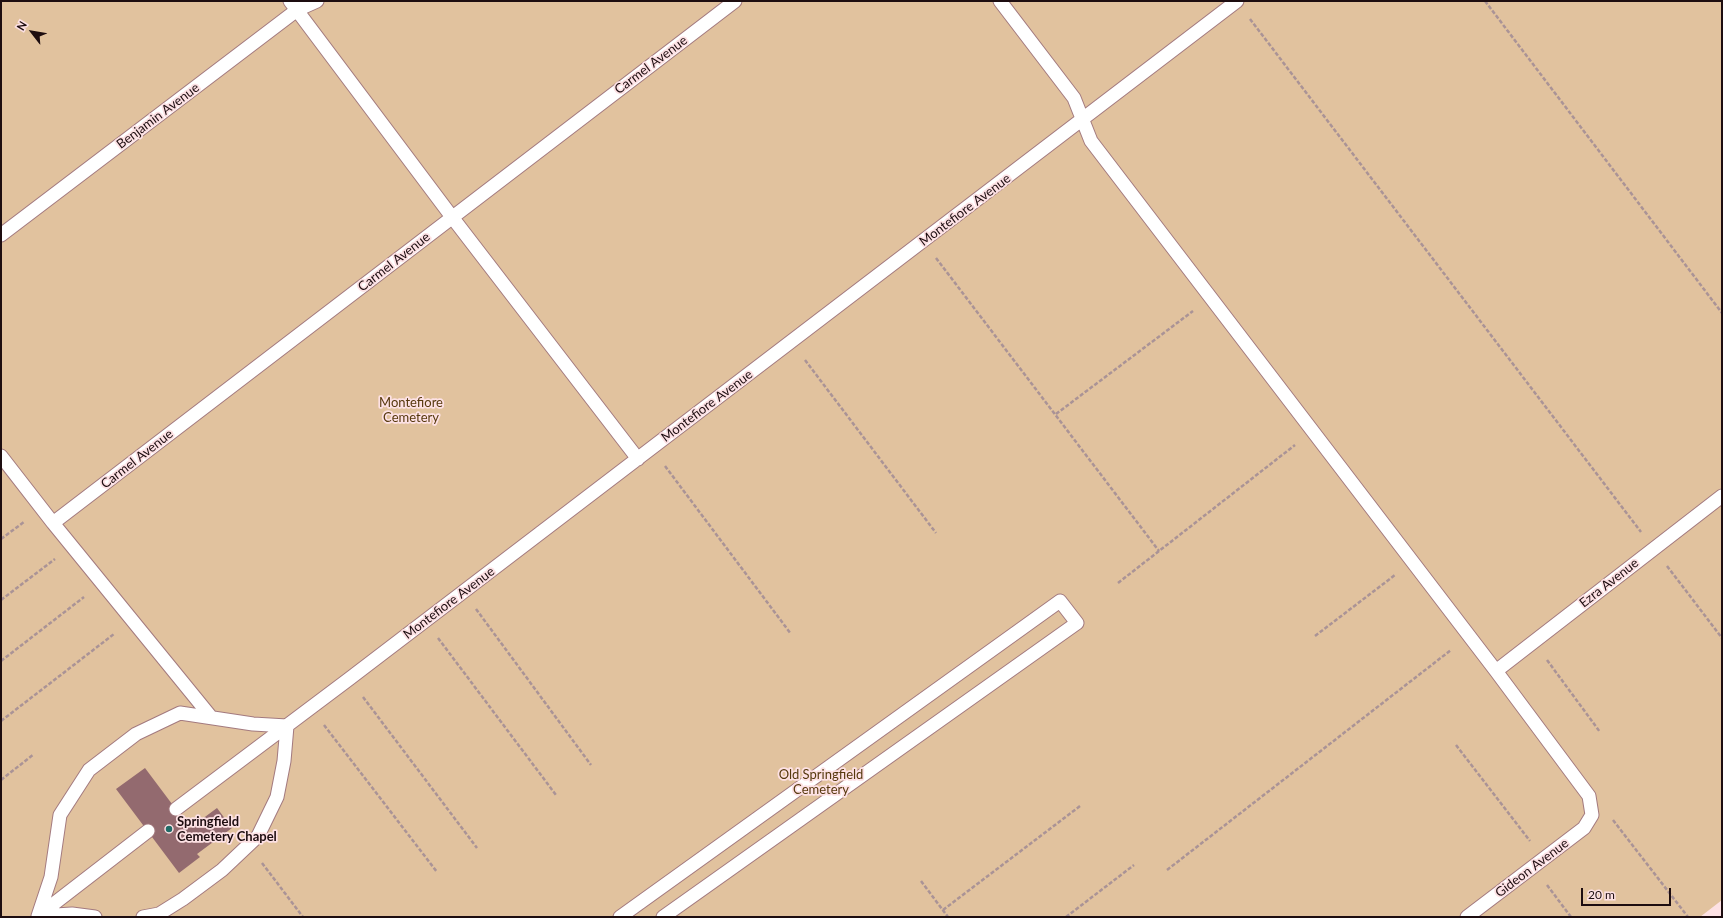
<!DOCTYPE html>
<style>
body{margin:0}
#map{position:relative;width:1723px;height:918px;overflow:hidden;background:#fde1e4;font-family:Lato,sans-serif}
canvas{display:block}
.frame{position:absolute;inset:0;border:2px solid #1d0d10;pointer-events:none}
.north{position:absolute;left:12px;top:12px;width:40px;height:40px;-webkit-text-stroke:3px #fde1e4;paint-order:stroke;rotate:301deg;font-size:11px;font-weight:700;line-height:16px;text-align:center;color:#1d0d10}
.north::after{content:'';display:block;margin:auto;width:14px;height:18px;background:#1d0d10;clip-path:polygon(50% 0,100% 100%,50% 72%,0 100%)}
.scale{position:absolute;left:1581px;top:888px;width:90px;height:18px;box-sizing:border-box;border:2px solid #1d0d10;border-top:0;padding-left:5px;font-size:12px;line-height:14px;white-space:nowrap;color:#1d0d10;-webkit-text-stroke:3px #fde1e4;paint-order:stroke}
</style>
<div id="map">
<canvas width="1723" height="918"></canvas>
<div class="frame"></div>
<div class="north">N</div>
<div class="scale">20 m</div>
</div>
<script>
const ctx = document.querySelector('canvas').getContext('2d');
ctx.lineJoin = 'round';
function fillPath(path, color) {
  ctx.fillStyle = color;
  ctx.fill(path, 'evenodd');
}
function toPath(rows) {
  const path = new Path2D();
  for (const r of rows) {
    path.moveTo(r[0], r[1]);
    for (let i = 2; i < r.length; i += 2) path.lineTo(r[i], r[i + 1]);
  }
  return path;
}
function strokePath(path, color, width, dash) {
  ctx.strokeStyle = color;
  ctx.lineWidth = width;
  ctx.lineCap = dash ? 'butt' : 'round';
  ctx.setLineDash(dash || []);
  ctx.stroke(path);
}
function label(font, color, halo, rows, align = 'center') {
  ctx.font = font + ' Lato,sans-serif';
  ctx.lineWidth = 3.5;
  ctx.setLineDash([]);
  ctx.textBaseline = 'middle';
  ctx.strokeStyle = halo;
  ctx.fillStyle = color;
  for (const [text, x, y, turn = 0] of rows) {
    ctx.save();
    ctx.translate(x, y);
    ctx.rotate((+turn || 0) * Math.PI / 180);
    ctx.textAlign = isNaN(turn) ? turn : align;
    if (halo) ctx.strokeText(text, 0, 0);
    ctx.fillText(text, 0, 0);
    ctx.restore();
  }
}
fillPath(toPath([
 [1,1,1722,1,1722,900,1700,917,1,917]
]), '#e1c29e');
fillPath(toPath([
 [145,768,190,828,217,808,232,828,197,854,200,857,179,873,116,789]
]), '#936a6f');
const lane = toPath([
 [290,1,452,217,638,459],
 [1000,1,1074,98,1091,141,1496,671,1589,796,1592,815,1584,828,1467,917],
 [1,235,297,10,317,1],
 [1,456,53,523,211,717],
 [53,523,735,1],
 [1496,671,1722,496],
 [176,809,349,679,1237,1],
 [38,916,148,831],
 [95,917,72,914,38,916,51,877,60,815,89,770,136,734,180,713,253,724,287,726,284,761,277,797,258,836,222,870,183,899,159,914,143,917],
 [620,917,1060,601,1077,623,663,917]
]);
strokePath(lane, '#a37a7f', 15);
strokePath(toPath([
 [1485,1,1722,313],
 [1250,19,1641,532],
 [936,258,1159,551],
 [805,360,936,533],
 [1056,414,1193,311],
 [665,466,791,634],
 [1,539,24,522],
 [1667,566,1722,638],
 [1118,583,1295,445],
 [1,600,55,559],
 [476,609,591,765],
 [1315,636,1395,575],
 [438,638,556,795],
 [1547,660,1600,732],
 [1,661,84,597],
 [363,697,477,848],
 [1,721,114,634],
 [324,725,437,872],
 [1456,745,1530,841],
 [1,780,34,754],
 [1613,820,1688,917],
 [262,863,303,917],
 [1167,870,1451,650],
 [921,881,948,917],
 [1547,885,1571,917],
 [943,910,1080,806],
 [1066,917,1134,865]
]), '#aa9396', 2.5, [4, 2]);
strokePath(lane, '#fff', 13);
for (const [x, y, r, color] of [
 [169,829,4,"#216c68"]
]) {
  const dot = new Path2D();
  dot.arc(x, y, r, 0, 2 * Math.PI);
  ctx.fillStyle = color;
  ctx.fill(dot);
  strokePath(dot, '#fde1e4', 1.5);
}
label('13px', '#1d0d10', '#fde1e4', [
 ["Carmel Avenue",651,65,-37],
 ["Benjamin Avenue",158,116,-37],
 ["Montefiore Avenue",965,210,-37],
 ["Carmel Avenue",394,262,-38],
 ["Montefiore Avenue",707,406,-37],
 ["Carmel Avenue",137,459,-38],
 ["Ezra Avenue",1609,583,-38],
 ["Montefiore Avenue",449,603,-37],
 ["Gideon Avenue",1532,868,-37]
]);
label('13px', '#56380d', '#fde1e4', [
 ["Montefiore",411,403],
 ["Cemetery",411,418],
 ["Old Springfield",821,775],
 ["Cemetery",821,790]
]);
label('bold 13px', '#1d0d10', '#fde1e4', [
 ["Springfield",177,822],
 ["Cemetery Chapel",177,837]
], 'left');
</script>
